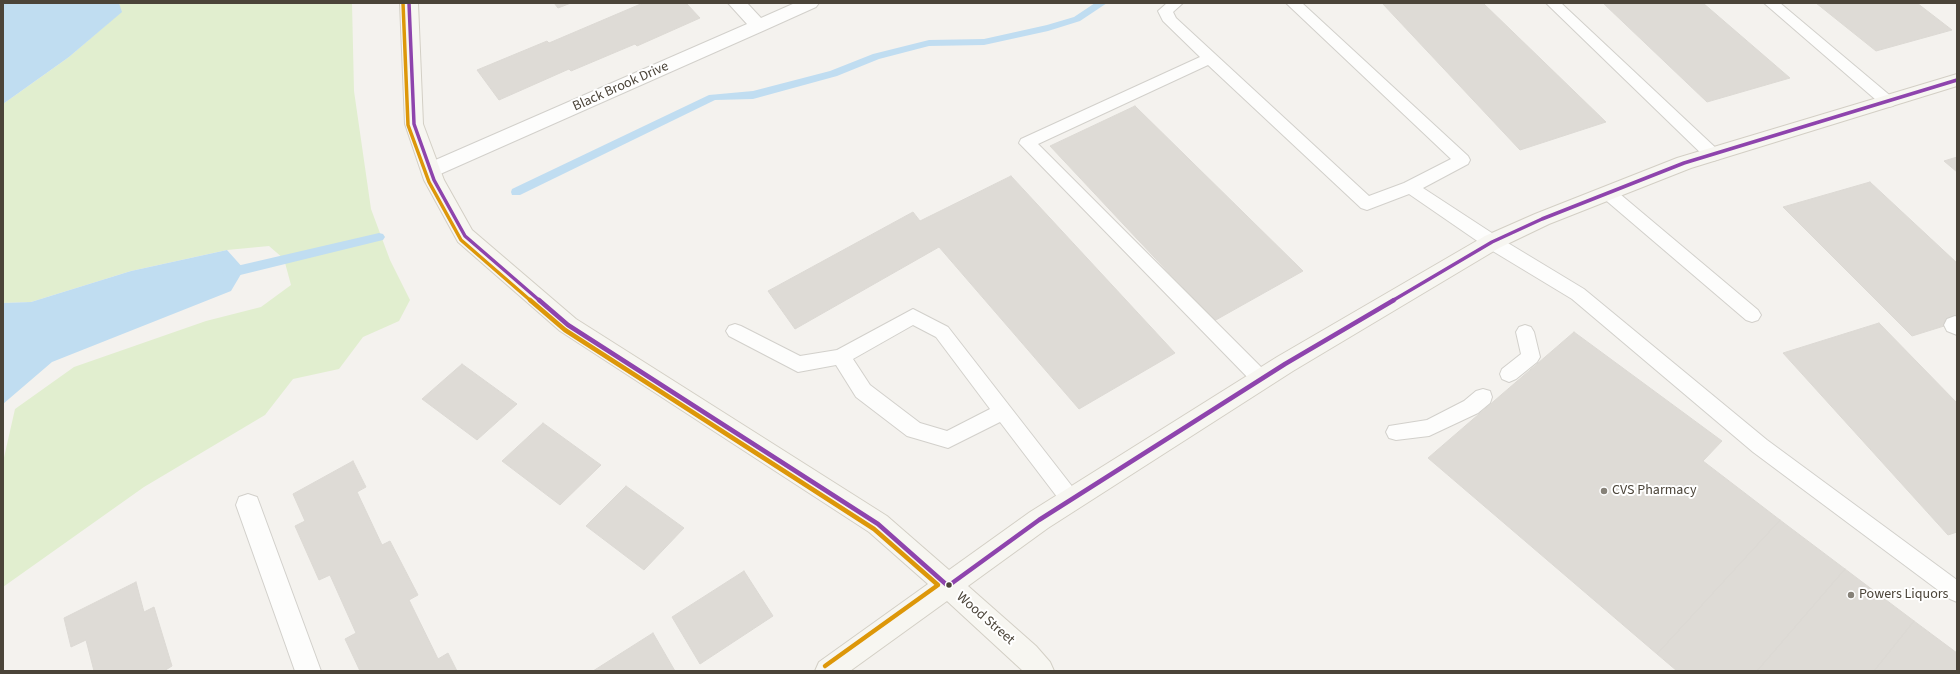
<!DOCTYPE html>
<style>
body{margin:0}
#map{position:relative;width:1960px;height:674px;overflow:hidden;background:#f4f2ee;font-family:"Source Sans 3",sans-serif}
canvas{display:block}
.frame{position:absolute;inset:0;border:4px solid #4b4439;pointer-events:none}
</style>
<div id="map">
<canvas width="1960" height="674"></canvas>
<div class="frame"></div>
</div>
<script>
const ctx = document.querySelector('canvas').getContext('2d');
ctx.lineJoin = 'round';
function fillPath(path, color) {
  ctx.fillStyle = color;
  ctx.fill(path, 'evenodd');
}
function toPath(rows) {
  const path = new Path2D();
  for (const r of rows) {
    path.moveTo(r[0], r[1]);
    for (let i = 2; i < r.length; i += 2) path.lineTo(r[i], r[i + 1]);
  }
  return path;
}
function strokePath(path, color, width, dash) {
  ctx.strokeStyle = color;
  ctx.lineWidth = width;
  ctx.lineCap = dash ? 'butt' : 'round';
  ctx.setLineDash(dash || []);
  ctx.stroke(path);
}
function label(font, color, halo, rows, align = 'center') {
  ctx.font = font + ' "Source Sans 3",sans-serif';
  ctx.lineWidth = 4;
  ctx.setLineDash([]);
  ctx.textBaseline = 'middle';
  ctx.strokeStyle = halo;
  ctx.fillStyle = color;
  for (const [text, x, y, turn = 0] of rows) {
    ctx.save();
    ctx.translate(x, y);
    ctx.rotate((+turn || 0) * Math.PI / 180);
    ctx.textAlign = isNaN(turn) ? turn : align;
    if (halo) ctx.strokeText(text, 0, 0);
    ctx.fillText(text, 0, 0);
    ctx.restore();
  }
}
fillPath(toPath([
 [119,3,352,3,354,91,371,209,390,260,410,300,399,321,363,337,339,369,293,379,265,415,144,487,3,587,3,462,15,409,74,367,206,321,261,307,291,285,284,259,269,246,227,250,131,271,31,302,3,303,3,104,69,57,121,12]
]), '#e1eecf');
fillPath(toPath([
 [3,3,119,3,122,12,69,57,3,104],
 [227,250,244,269,231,291,52,362,3,404,3,303,31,302,131,271]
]), '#c0ddf1');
fillPath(toPath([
 [1095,3,1107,3,1080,21,1048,31,984,45,929,46,879,59,837,76,753,99,715,100,520,195,512,195,511,192,512,189,709,95,753,91,830,71,873,54,929,40,984,39,1047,25,1074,17,1095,3],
 [379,233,383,234,385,237,383,240,228,278,224,276,222,273,224,270,228,268,379,233]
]), '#c0ddf1');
const building = toPath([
 [554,3,571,3,558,8,554,3],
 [643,3,686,3,700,18,637,46,635,44,571,71,569,69,499,100,477,70,547,41,549,43,643,3],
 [1382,3,1483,3,1606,122,1520,150,1382,3],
 [1603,3,1703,3,1790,78,1707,102,1603,3],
 [1816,3,1917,3,1952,30,1876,51,1816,3],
 [1135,106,1303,271,1214,321,1050,146,1135,106],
 [1957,157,1957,172,1944,161,1957,157],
 [1011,176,1175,353,1079,409,939,247,795,329,768,291,913,212,920,221,1011,176],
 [1870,182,1957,263,1957,322,1912,336,1783,207,1870,182],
 [1879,323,1957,403,1957,532,1948,535,1783,353,1879,323],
 [1574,332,1722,441,1703,461,1780,520,1657,654,1428,458,1574,332],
 [462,364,517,404,477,440,422,399,462,364],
 [543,423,601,465,560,505,502,461,543,423],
 [353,461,366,487,357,492,382,545,390,541,418,595,409,600,438,659,448,653,457,671,360,671,345,639,356,633,330,575,319,580,295,526,305,521,293,494,353,461],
 [626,486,684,528,644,570,586,526,626,486],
 [1780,520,1845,569,1757,671,1677,671,1657,654,1780,520],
 [1845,569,1914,621,1874,671,1757,671,1845,569],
 [744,571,773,616,700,664,672,617,744,571],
 [136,582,144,612,154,607,172,666,164,671,94,671,86,640,71,647,64,618,136,582],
 [1914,621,1957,653,1957,671,1874,671,1914,621],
 [653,633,675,671,593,671,653,633]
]);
fillPath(building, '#dedbd6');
strokePath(building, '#dcd9d4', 1);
const lane = toPath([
 [1167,3,1183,3,1173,12,1176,18,1369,196,1404,183,1451,159,1286,3,1302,3,1468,156,1470,160,1468,164,1423,188,1498,237,1584,289,1767,440,1957,580,1957,602,1950,599,1753,452,1572,299,1486,247,1409,194,1367,210,1361,208,1208,65,1038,144,1268,374,1270,379,1268,384,1261,387,1254,384,1019,143,1021,139,1200,57,1163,21,1158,11,1167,3],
 [1546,3,1561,3,1719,151,1721,155,1719,159,1713,161,1707,159,1546,3],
 [1764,3,1780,3,1893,98,1896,102,1893,106,1888,107,1883,106,1764,3],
 [1608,187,1614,189,1758,310,1761,315,1758,320,1752,322,1746,320,1602,197,1600,193,1602,189,1608,187],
 [913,309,948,327,1078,494,1081,500,1078,506,1071,509,1064,506,1000,422,948,448,914,438,907,436,856,397,836,365,798,372,729,336,726,331,729,326,735,324,741,326,800,356,837,350,913,309],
 [913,325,936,337,990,409,947,431,920,423,870,385,853,359,913,325],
 [1525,325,1531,327,1534,332,1540,357,1537,362,1516,379,1509,382,1502,379,1500,374,1502,369,1521,354,1516,332,1519,327,1525,325],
 [1483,389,1490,391,1492,397,1490,403,1478,413,1429,436,1396,440,1389,438,1386,432,1389,426,1427,420,1464,401,1476,391,1483,389]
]);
const street = toPath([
 [728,3,747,3,761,18,795,3,819,3,816,7,765,30,438,175,431,177,424,175,421,170,424,165,747,24,728,3],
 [1955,316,1957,317,1957,335,1947,331,1944,325,1947,319,1955,316],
 [248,494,257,497,260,505,321,671,295,671,236,505,239,497,248,494]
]);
const secondary = toPath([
 [400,3,418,3,423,124,444,180,472,230,576,319,887,516,949,570,1030,512,1277,357,1485,236,1535,214,1677,158,1957,74,1957,86,1691,168,1549,224,1499,248,1293,371,1048,528,968,586,1036,646,1050,662,1054,671,1023,671,947,601,850,671,815,671,819,662,928,584,869,532,560,331,458,242,424,180,405,124,400,3]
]);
strokePath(lane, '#d2d0cb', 2);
strokePath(street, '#d2d0cb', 2);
strokePath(secondary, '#d3cfc5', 2);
fillPath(lane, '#fdfdfc');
fillPath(street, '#fdfdfc');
fillPath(secondary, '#f7f6f1');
strokePath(toPath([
 [409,3,414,124,434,180,465,236,540,301],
 [1392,301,1492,242,1542,219,1684,163,1957,80]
]), '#8e44ad', 3.5);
strokePath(toPath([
 [539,300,568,325,878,524,948,586,1039,520,1285,364,1394,300]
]), '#8e44ad', 4.5);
strokePath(toPath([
 [403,3,408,125,429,182,461,240,531,301]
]), '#dd9709', 3.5);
strokePath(toPath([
 [530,300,565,330,874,529,938,585,825,666]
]), '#dd9709', 4.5);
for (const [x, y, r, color] of [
 [1604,491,4,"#868178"],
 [949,585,3.5,"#4b4439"],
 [1851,595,4,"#868178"]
]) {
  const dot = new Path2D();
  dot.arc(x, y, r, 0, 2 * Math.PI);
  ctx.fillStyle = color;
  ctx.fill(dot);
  strokePath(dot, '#fff', 1.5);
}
label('14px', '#4b4439', '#fff', [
 ["Black Brook Drive",621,87,-24],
 ["Wood Street",985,619,41]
]);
label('14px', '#4b4439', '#fff', [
 ["CVS Pharmacy",1612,491],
 ["Powers Liquors",1859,595]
], 'left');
</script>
